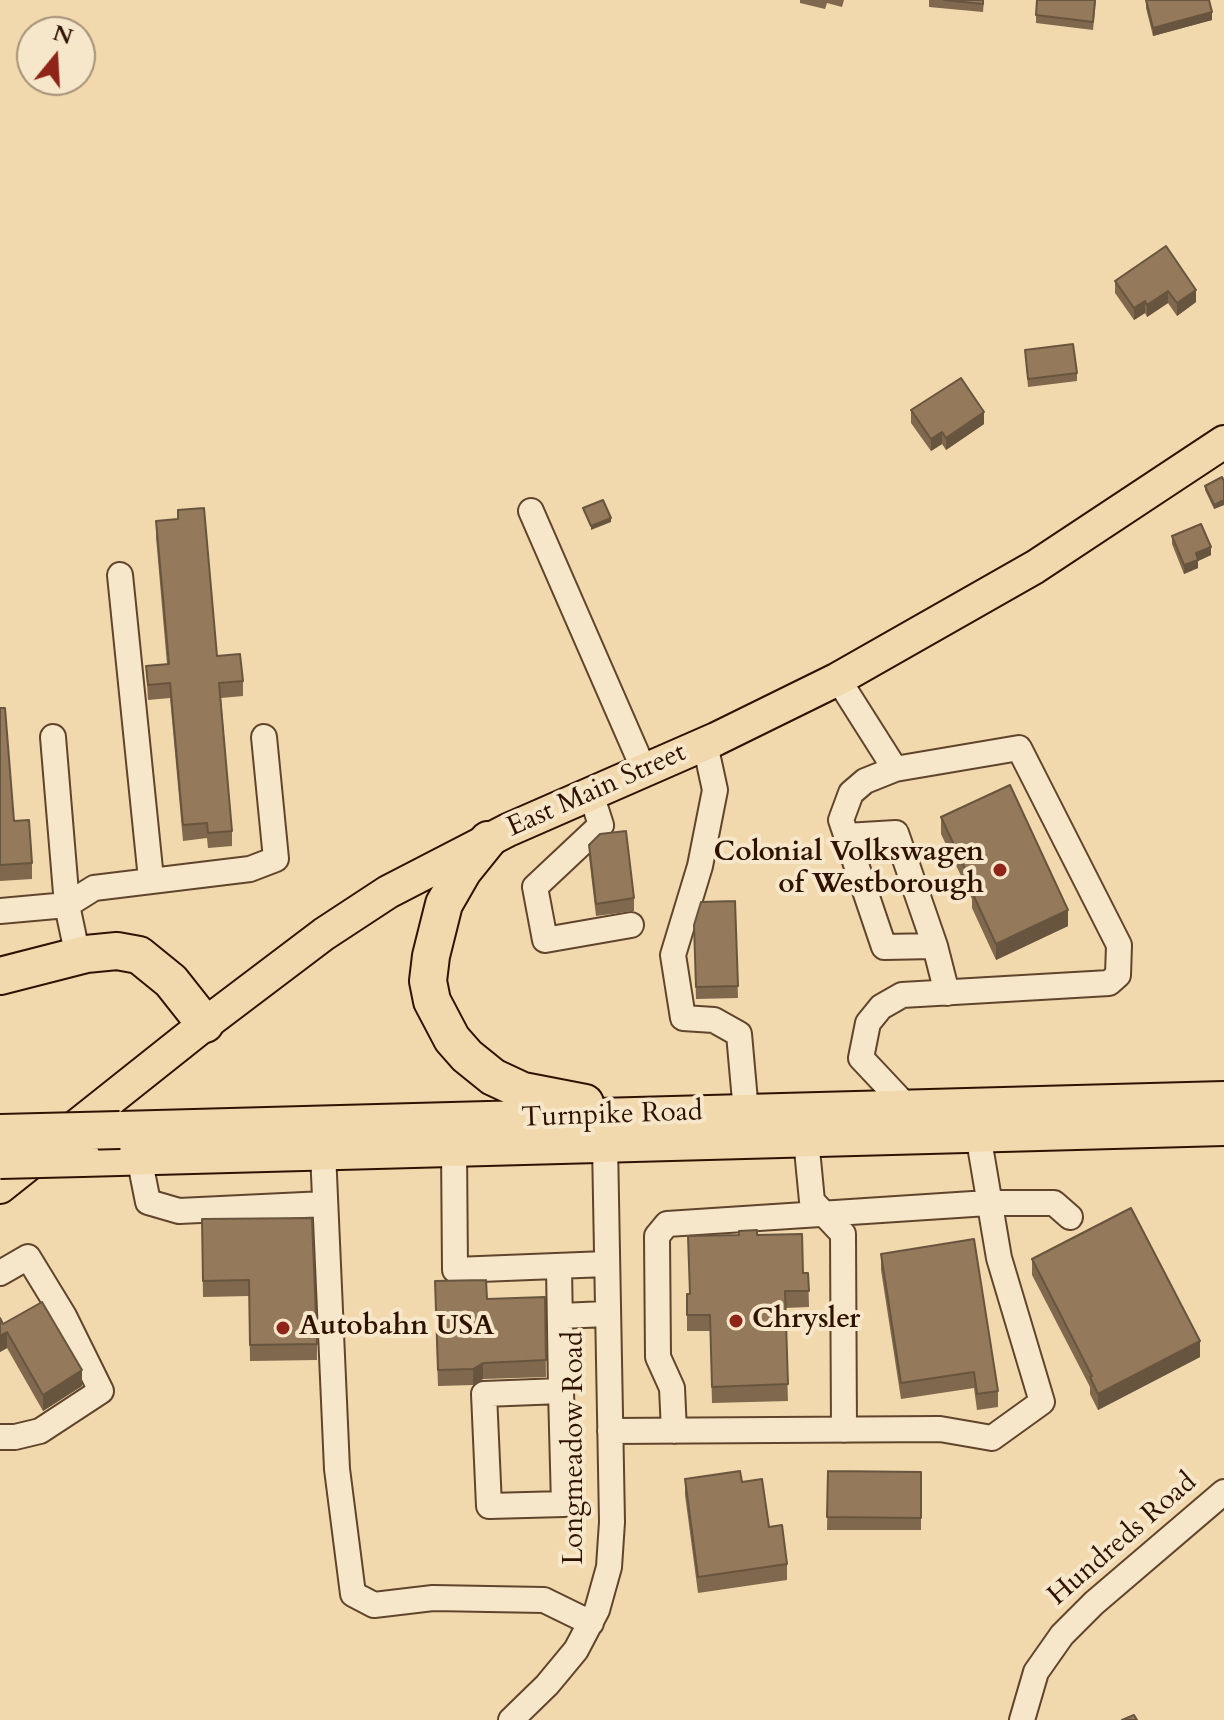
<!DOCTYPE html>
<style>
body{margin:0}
#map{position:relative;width:1224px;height:1720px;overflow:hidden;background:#f1d8ad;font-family:Cardo,serif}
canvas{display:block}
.north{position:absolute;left:16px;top:16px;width:80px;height:80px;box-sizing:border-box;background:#f6e6ca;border:2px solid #a69179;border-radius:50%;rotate:18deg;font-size:22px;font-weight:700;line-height:32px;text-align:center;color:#2f1200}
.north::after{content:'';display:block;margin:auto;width:28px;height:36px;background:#8f2418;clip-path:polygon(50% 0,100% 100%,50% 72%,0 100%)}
</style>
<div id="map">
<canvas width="1224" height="1720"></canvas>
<div class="north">N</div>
</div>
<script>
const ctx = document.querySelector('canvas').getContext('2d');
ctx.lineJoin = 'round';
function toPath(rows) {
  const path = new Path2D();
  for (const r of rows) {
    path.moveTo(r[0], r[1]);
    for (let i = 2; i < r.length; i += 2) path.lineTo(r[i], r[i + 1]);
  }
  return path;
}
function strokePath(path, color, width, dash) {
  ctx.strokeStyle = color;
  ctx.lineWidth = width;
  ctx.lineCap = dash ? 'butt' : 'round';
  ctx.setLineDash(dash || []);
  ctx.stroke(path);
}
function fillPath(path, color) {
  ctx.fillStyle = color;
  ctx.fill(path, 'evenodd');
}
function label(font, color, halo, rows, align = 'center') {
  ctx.font = font + ' Cardo,serif';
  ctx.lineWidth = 8;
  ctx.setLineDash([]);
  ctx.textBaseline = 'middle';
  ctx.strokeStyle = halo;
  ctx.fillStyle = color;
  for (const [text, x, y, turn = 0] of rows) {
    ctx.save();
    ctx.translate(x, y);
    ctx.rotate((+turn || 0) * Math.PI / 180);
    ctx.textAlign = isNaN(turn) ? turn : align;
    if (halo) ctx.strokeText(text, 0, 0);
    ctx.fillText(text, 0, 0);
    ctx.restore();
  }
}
const minor = toPath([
 [531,511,644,770],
 [120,575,151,879],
 [838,679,895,769,1019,748,1119,945,1118,975,1109,983,902,995,881,1007,868,1023,861,1058,907,1107],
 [53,737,67,905,94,888,250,869,276,859,264,737],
 [705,744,715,790,700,866,673,955,683,1018,714,1020,739,1034,746,1112],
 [895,769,865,781,851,793,841,820,884,947,935,946,947,993],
 [591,794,601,825,535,887,545,940,631,925],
 [846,836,896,833,935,946],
 [0,911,67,905,78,957],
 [806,1139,812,1201,843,1234,844,1430],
 [454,1148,455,1270,606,1264],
 [323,1152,337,1469,353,1594,374,1605,433,1598,544,1600,591,1623],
 [139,1157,148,1202,179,1211,325,1204],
 [559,1267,561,1391,484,1394,489,1506,564,1504,561,1391],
 [0,1273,28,1257,64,1316,101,1391,40,1431,15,1437,0,1437],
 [560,1316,607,1314],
 [610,1431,940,1429,992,1438,1042,1402,999,1258,978,1134],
 [674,1431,672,1388,658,1357,657,1236,667,1224,988,1203,1054,1203,1070,1217],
 [511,1720,547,1685,576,1650,597,1610,609,1567,612,1522,605,1144],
 [1022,1720,1036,1672,1062,1635,1094,1603,1224,1492]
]);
const major = toPath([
 [0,1187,205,1024,324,934,388,892,508,830,716,739,838,679,1035,567,1224,442]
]);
const highway = toPath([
 [488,840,463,871,444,904,431,956,428,981,432,1001,452,1039,467,1056,493,1077,523,1091,585,1103],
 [0,976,86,954,117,951,139,955,171,981,205,1024],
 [120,1130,1224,1100],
 [82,1158,1224,1127]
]);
strokePath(minor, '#60442b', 28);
strokePath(major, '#2f1200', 36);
strokePath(highway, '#2f1200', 40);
strokePath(minor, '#f6e6ca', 24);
strokePath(major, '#f1d8ad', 32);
strokePath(highway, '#f1d8ad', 36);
const highwayBridge = toPath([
 [0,1133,120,1130],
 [0,1160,82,1158]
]);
strokePath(highwayBridge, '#2f1200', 40, []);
strokePath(highwayBridge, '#f1d8ad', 36);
fillPath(toPath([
 [800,0,844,0,842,7,827,3,825,9,800,3],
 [929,0,984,0,983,12,929,7],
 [1096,0,1093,30,1036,23,1036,15],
 [1146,0,1212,20,1153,36,1146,8],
 [1166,246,1196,302,1177,316,1168,303,1147,317,1145,313,1134,320,1115,293,1115,281],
 [1025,350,1077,373,1077,381,1028,387],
 [911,410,984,424,946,450,942,444,931,451,911,423],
 [1205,486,1224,505,1214,509,1205,490],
 [178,510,217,656,243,681,243,696,221,698,232,831,232,846,208,848,207,838,183,841,170,698,148,700,146,666,167,664,156,537,156,521,178,519],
 [1172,536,1211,555,1198,561,1198,568,1184,574,1172,544],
 [0,708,14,821,32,863,32,879,0,881],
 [941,817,1068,926,996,960,972,908,972,899,941,834],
 [589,845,634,898,634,911,596,916,589,857],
 [735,901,738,998,696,999,694,925],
 [202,1219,317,1344,317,1360,250,1361,249,1296,203,1297],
 [757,1235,803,1273,808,1273,809,1307,785,1308,788,1401,712,1403,710,1331,687,1331,687,1294,689,1294],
 [881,1254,998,1391,998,1407,977,1410,974,1388,901,1399,881,1270],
 [1032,1259,1200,1357,1098,1410,1090,1394,1090,1387,1032,1275],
 [435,1297,487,1299,545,1297,546,1377,483,1379,473,1385,438,1386],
 [0,1318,3,1324,82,1386,43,1411,7,1348,0,1352],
 [828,1471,921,1472,921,1530,827,1530],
 [685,1479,742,1482,769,1527,787,1564,787,1580,698,1593,685,1495]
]), '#7f684d');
fillPath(toPath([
 [1212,12,1212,20,1153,36,1153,28],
 [1196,290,1196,302,1177,316,1177,303],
 [1168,291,1168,303,1147,317,1147,305],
 [1145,301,1145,313,1134,320,1134,308],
 [984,412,984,424,946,450,946,438],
 [942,432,942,444,931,451,931,439],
 [1224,500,1224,505,1214,509,1214,505],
 [611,518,611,522,591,530,591,526],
 [1211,547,1211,555,1198,561,1198,568,1184,574,1184,565,1196,553],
 [1068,910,1068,926,996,960,996,944],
 [7,1332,7,1348,0,1352,0,1336],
 [1200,1341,1200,1357,1098,1410,1098,1394],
 [483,1363,483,1379,473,1385,473,1369],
 [82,1370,82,1386,43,1411,43,1395]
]), '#68553f');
const building = toPath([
 [944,0,983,0,983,4,944,0],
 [1037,0,1095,0,1093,22,1036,15,1037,0],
 [1146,0,1209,0,1212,12,1153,28,1146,0],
 [1166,246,1196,290,1177,303,1168,291,1147,305,1145,301,1134,308,1115,281,1166,246],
 [1073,344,1077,373,1028,379,1025,350,1073,344],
 [961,378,984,412,946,438,942,432,931,439,911,410,961,378],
 [1222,477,1224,481,1224,500,1214,505,1205,486,1222,477],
 [603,500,611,518,591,526,583,508,603,500],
 [204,508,217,656,240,654,243,681,219,683,232,831,208,833,207,823,183,825,170,683,148,685,146,666,169,664,156,521,178,519,178,510,204,508],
 [1201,524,1211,547,1196,553,1198,560,1184,565,1172,536,1201,524],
 [0,708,5,708,14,821,29,820,32,863,0,865,0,708],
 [1010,785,1068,910,996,944,972,892,975,890,941,817,1010,785],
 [626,831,634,898,596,904,589,845,600,834,626,831],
 [735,901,738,986,696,987,694,925,701,902,735,901],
 [1131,1208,1200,1341,1098,1394,1090,1377,1092,1376,1032,1259,1131,1208],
 [312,1218,317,1344,250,1345,249,1280,203,1281,202,1219,312,1218],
 [757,1230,757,1235,802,1234,803,1273,808,1273,809,1291,785,1291,788,1384,712,1387,710,1315,687,1315,687,1294,690,1294,688,1236,739,1235,739,1231,757,1230],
 [974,1239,998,1391,977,1394,974,1372,901,1383,881,1254,974,1239],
 [486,1280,487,1299,545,1297,546,1360,483,1363,473,1369,438,1370,435,1281,486,1280],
 [42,1302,82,1370,43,1395,7,1332,0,1336,0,1318,3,1324,42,1302],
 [740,1471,742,1482,762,1479,769,1527,782,1525,787,1564,698,1577,685,1479,740,1471],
 [828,1471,921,1472,921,1518,827,1517,828,1471],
 [1134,1715,1137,1720,1122,1720,1134,1715]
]);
fillPath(building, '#94795a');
strokePath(building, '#68553f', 2);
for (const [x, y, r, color] of [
 [1000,870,8,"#8f2418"],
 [736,1321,8,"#8f2418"],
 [283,1328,8,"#8f2418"]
]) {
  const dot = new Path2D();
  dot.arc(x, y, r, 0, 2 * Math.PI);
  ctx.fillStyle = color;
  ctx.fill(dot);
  strokePath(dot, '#f6e6ca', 3);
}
label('28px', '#2f1200', '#f6e6ca', [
 ["East Main Street",597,791,-24],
 ["Turnpike Road",612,1116,-2],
 ["Longmeadow Road",576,1448,-90],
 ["Hundreds Road",1123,1540,-41]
]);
label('bold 28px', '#2f1200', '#f6e6ca', [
 ["Colonial Volkswagen",984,854,"right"],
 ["of Westborough",984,886,"right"],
 ["Chrysler",752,1321],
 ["Autobahn USA",299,1328]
], 'left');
</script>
